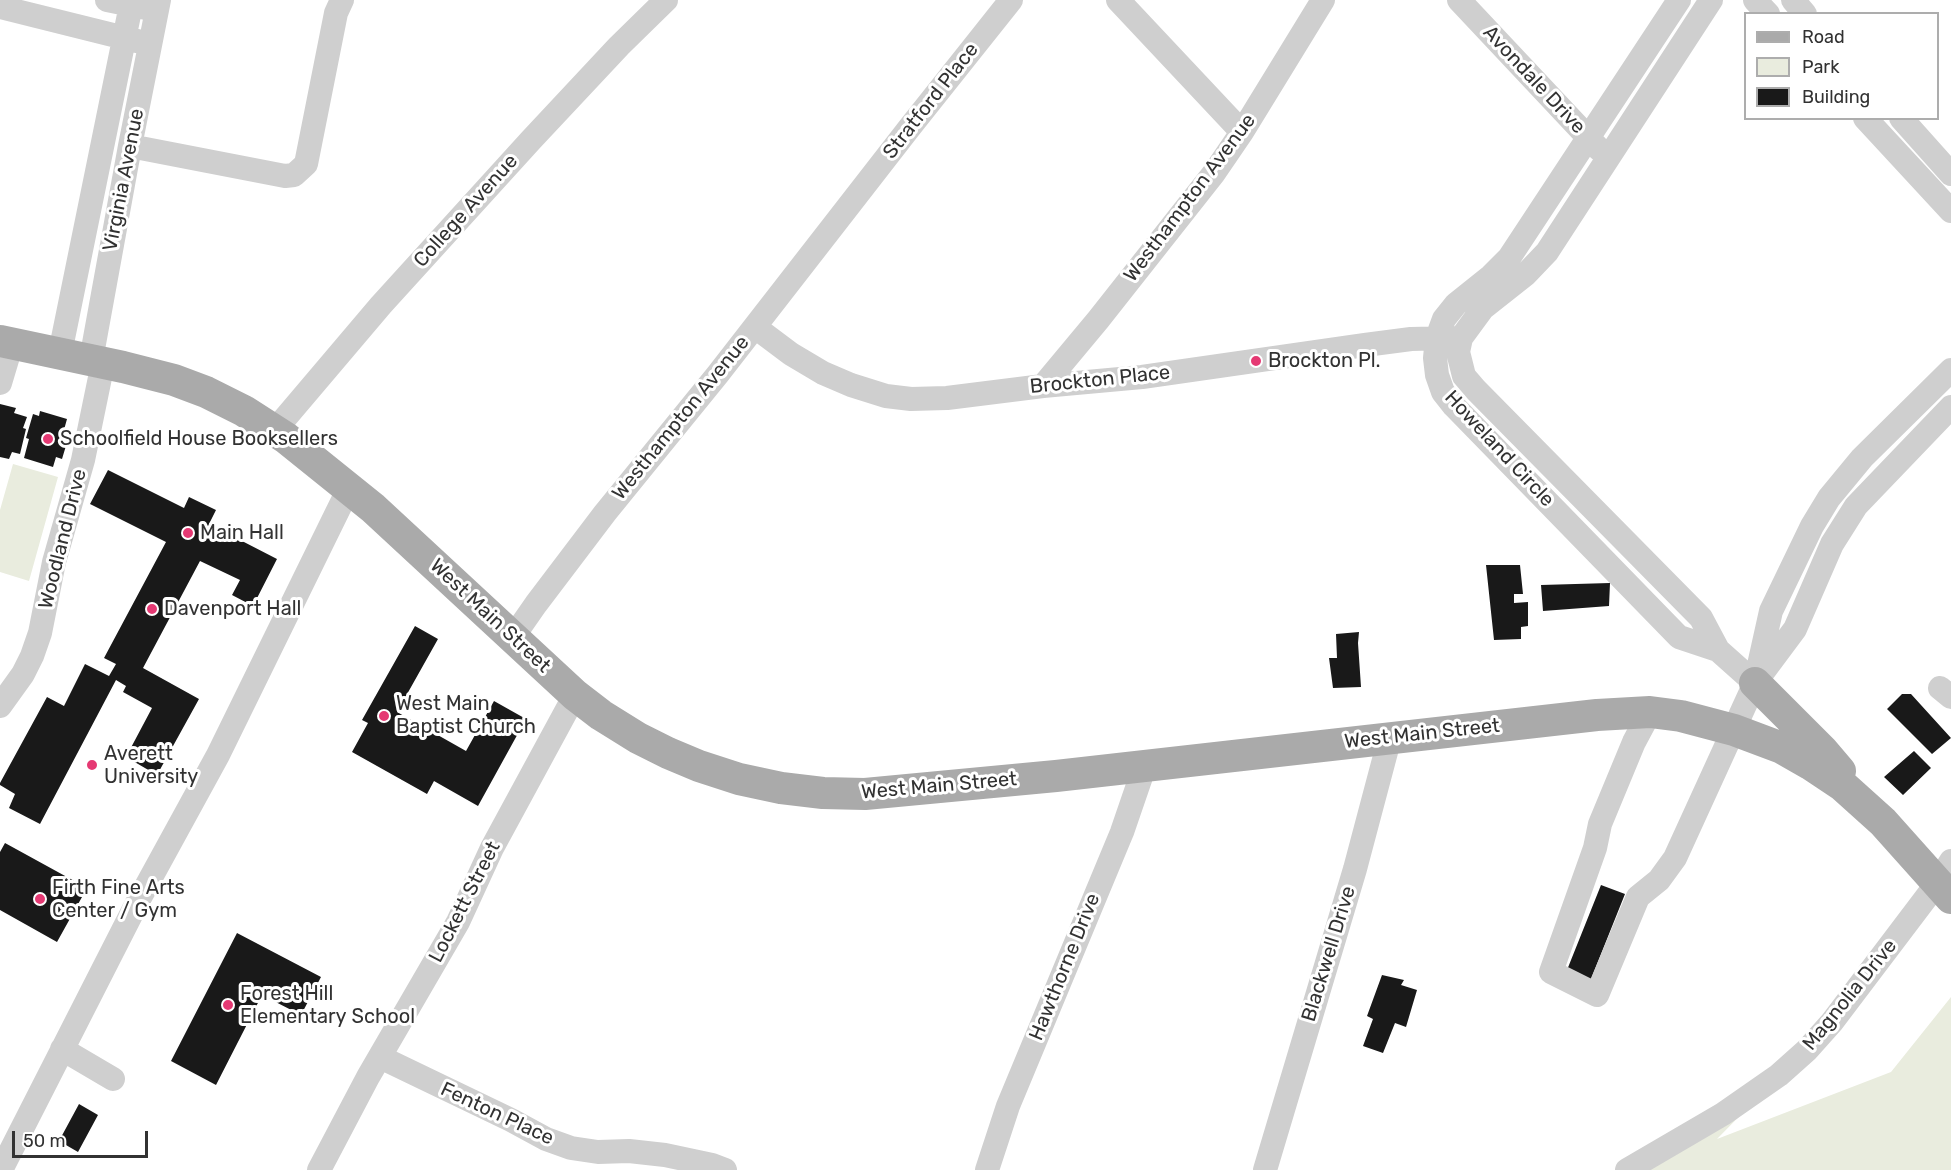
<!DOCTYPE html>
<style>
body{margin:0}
#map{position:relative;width:1951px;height:1170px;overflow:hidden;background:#fff;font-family:Rubik,sans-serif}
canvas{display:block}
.legend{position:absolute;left:1744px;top:12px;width:195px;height:108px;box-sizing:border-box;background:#fff;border:2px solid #adadad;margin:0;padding:8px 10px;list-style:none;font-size:18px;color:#323232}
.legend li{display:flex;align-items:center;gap:12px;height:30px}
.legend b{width:30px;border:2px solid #adadad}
.scale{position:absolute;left:12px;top:1131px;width:136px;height:27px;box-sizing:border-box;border:3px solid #323232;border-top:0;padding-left:8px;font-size:18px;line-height:21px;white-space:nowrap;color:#323232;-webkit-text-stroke:4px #fff;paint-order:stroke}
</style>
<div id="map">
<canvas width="1951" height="1170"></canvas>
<ul class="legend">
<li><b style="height:8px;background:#aaa"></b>Road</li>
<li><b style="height:16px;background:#e9ecde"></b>Park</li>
<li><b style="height:16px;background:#191919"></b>Building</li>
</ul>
<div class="scale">50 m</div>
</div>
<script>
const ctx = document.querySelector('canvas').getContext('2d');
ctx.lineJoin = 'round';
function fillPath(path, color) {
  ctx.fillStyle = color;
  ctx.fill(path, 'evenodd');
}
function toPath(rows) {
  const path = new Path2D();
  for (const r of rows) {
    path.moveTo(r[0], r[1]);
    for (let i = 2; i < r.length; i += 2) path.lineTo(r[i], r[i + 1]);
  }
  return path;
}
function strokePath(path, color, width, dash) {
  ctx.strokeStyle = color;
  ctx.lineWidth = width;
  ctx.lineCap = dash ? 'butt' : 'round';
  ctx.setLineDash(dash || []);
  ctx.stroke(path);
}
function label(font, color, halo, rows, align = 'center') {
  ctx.font = font + ' Rubik,sans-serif';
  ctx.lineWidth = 6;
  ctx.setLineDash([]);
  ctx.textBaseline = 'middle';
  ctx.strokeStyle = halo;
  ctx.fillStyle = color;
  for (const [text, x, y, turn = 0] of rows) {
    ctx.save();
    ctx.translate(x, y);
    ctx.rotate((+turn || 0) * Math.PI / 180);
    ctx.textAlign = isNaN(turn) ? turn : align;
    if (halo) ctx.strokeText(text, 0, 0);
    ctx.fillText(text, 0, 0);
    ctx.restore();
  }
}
fillPath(toPath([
 [13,464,58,477,29,581,0,572,0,510],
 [1951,997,1951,1170,1642,1170,1832,1022,1717,1139,1891,1072]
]), '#e9ecde');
fillPath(toPath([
 [0,404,16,408,14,413,27,417,23,428,26,429,20,454,12,452,9,459,0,457],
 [40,411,67,419,62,437,68,439,62,459,56,457,53,467,24,458,29,439,26,438,33,414,39,416],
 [108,470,184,508,189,497,216,510,209,524,277,559,253,606,232,595,240,580,200,561,143,668,199,699,157,775,126,757,152,708,123,692,126,686,116,680,40,824,9,808,15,794,0,785,0,783,47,697,64,706,85,664,109,676,116,664,104,658,166,542,90,504],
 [1486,565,1520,565,1523,594,1514,594,1514,603,1528,602,1528,626,1521,627,1521,639,1494,640],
 [1610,583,1609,606,1543,611,1541,585],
 [415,626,438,639,397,712,466,751,494,701,526,719,478,806,434,781,427,794,352,752,368,723,362,720],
 [1359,632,1358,643,1361,687,1333,688,1329,658,1337,658,1336,634],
 [1902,694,1911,694,1951,738,1932,754,1887,709],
 [1914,751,1931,768,1903,795,1884,777],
 [5,843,87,888,57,942,0,910,0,852],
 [1601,885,1625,894,1591,979,1567,970],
 [237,933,321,977,301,1015,262,995,216,1085,171,1061],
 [1382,975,1404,980,1401,985,1417,990,1406,1027,1395,1023,1383,1053,1363,1046,1373,1019,1367,1016],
 [79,1104,98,1115,78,1152,59,1141]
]), '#191919');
strokePath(toPath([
 [107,0,146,8],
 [1118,0,1242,132],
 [1459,0,1599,149],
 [1679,0,1509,258,1491,276,1456,304,1444,319,1437,338,1435,358,1437,375,1443,392,1454,406,1679,637,1718,650],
 [1755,0,1768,14],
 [1793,0,1805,14],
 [0,7,137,41],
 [1865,118,1951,211],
 [1901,118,1951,174],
 [130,146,285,176,294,175,306,164,336,13,342,0],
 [755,327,791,354,823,373,851,385,886,396,911,399,947,398,1043,386,1142,377,1365,345,1411,339,1453,338],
 [60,353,132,0],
 [91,360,130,146,159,0],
 [0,383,12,343],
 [1043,386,1098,320,1214,173,1242,132,1323,0],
 [275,430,381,305,531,140,619,46,666,0],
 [513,637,536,604,605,513,718,374,910,127,1011,0],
 [1760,676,1795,629,1832,544,1856,506,1951,407],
 [1755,683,1771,611,1812,526,1829,498,1862,458,1951,370],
 [1940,688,1951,697],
 [0,706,23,674,32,656,40,633,54,562,83,460,103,363],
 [1650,712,1634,742,1600,824,1595,848,1551,972,1597,995,1638,897,1659,880,1675,858,1755,683,1718,650,1701,618,1476,390,1464,376,1458,352,1461,338,1483,308,1526,274,1547,252,1711,0],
 [62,1049,113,1079],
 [380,1057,511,1120,546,1139,571,1148,598,1152,629,1151,665,1155,712,1165,725,1170],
 [1,1170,137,903,218,755,349,488],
 [319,1170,368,1077,458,922,492,848,575,695],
 [987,1170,1008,1106,1122,832,1145,765],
 [1265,1170,1355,869,1390,737],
 [1627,1170,1723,1114,1779,1075,1807,1050,1832,1022,1938,882,1951,861]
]), '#cfcfcf', 24);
strokePath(toPath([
 [0,341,123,367,174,380,206,392,244,411,286,438,373,508,575,695,601,715,638,738,668,753,699,766,739,779,781,788,823,793,865,794,1056,776,1597,715,1650,712,1681,716,1734,730,1782,748,1810,764,1843,786,1883,822,1951,898],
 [1755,683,1823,751,1840,771]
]), '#aaa', 32);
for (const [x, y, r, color] of [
 [1256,361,6,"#e53973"],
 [48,439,6,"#e53973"],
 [188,533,6,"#e53973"],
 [152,609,6,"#e53973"],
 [384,716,6,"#e53973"],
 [92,765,6,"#e53973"],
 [40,899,6,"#e53973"],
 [228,1005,6,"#e53973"]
]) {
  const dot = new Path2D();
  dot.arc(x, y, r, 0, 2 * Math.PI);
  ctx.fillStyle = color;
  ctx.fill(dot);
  strokePath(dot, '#fff', 2);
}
label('20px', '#323232', '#fff', [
 ["Avondale Drive",1534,80,47],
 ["Stratford Place",931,101,-52],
 ["Virginia Avenue",124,180,-79],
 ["Westhampton Avenue",1190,198,-53],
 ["College Avenue",466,211,-48],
 ["Brockton Place",1100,380,-6],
 ["Westhampton Avenue",681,418,-51],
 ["Howeland Circle",1499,449,47],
 ["Woodland Drive",63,539,-76],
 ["West Main Street",490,616,43],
 ["West Main Street",1422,734,-6],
 ["West Main Street",939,786,-5],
 ["Lockett Street",465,902,-63],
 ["Blackwell Drive",1329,954,-73],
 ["Hawthorne Drive",1065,967,-68],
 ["Magnolia Drive",1850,995,-51],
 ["Fenton Place",497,1114,25]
]);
label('20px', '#323232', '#fff', [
 ["Brockton Pl.",1268,361],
 ["Schoolfield House Booksellers",60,439],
 ["Main Hall",200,533],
 ["Davenport Hall",164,609],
 ["West Main",396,704],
 ["Baptist Church",396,727],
 ["Averett",104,754],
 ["University",104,777],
 ["Firth Fine Arts",52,888],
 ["Center / Gym",52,911],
 ["Forest Hill",240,994],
 ["Elementary School",240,1017]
], 'left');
</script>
